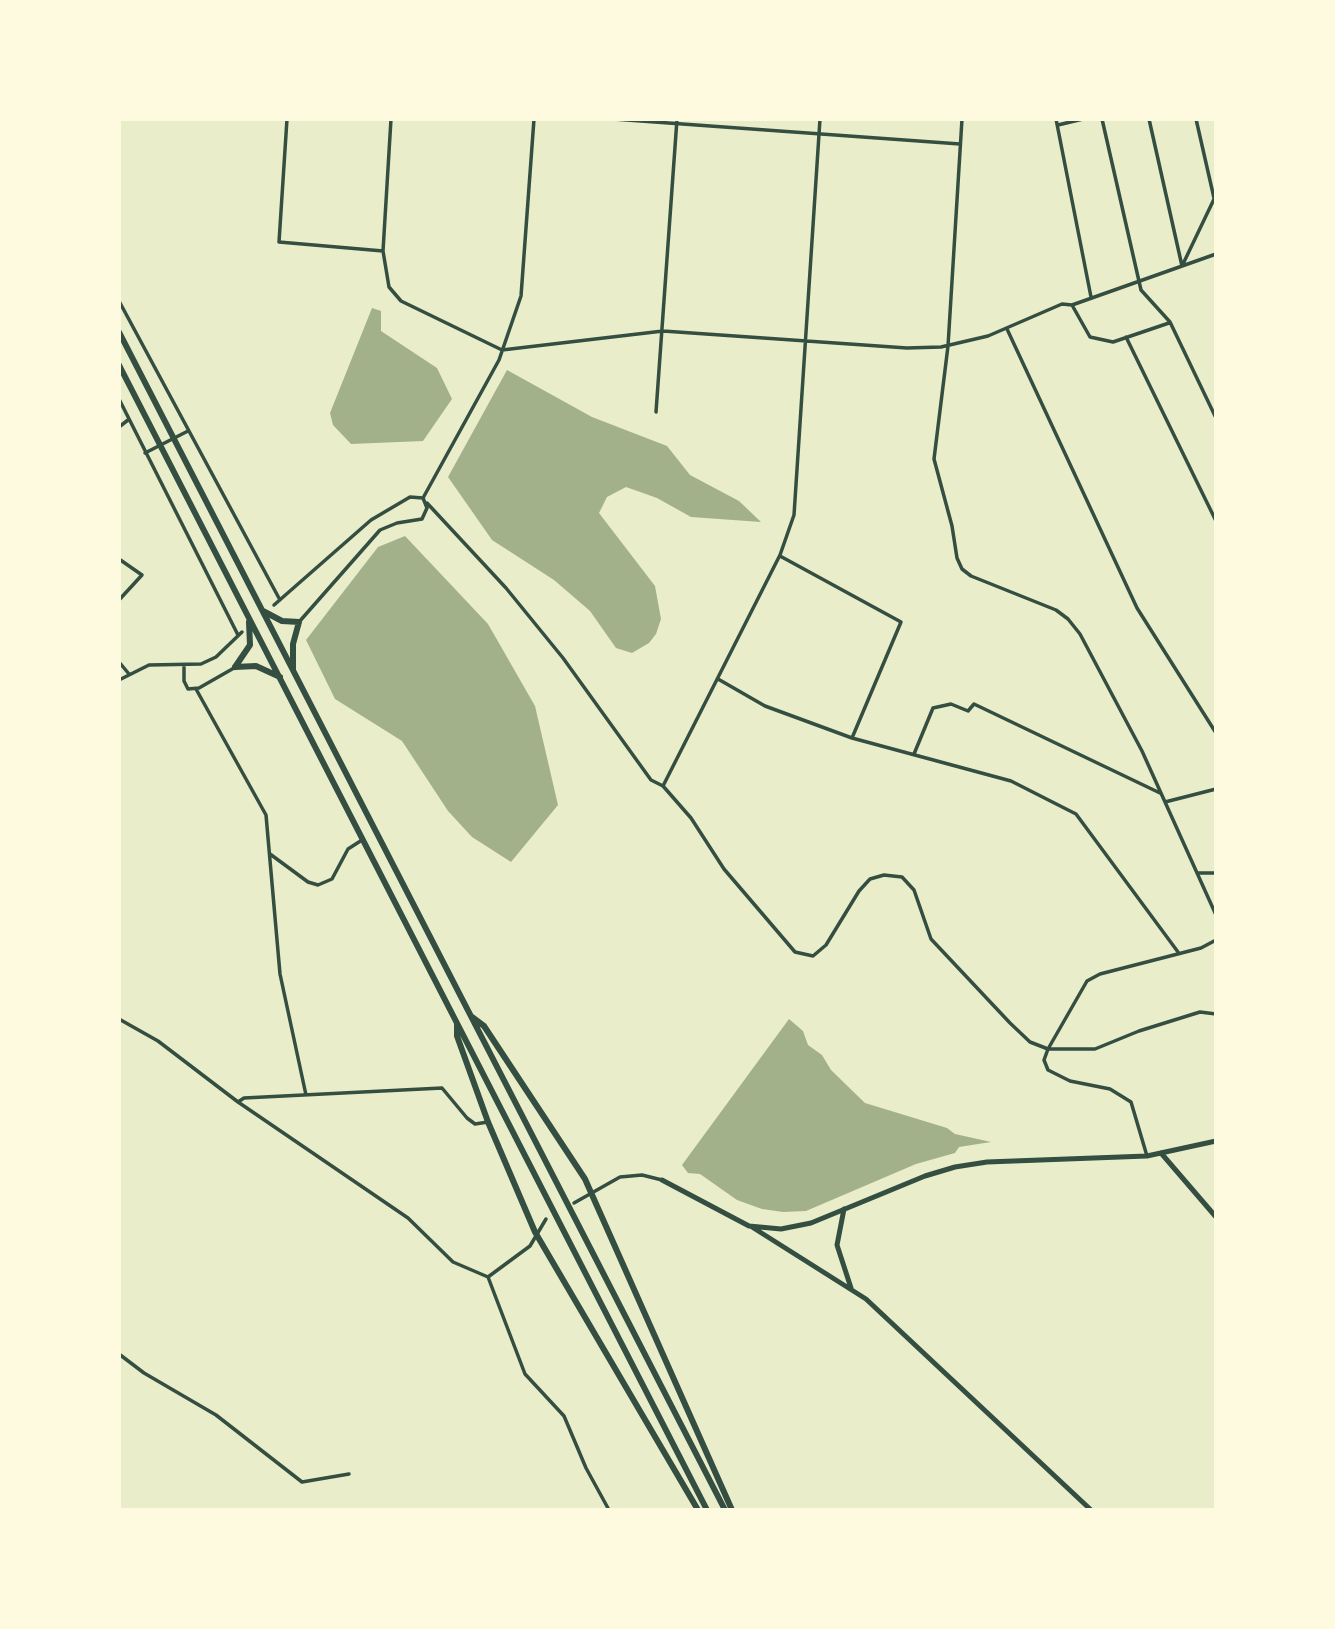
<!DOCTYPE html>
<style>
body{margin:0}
#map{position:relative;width:1335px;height:1629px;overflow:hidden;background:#e9edc9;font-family:"Nunito Sans",sans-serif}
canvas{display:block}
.frame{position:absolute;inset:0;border:121px solid #fefae0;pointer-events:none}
</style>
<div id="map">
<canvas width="1335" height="1629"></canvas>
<div class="frame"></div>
</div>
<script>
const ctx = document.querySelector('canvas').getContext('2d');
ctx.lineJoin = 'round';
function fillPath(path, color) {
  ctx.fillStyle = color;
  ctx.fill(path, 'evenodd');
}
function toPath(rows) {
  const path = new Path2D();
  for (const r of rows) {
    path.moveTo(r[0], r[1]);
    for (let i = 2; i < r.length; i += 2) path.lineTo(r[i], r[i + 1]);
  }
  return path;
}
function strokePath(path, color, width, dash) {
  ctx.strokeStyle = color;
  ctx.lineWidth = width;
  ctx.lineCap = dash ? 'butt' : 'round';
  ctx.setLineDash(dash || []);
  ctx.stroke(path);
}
fillPath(toPath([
 [372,308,381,311,381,331,437,368,452,399,423,441,351,444,333,425,330,413],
 [507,370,592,417,667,446,690,475,739,501,761,522,691,517,657,498,626,487,607,497,599,513,655,586,661,619,656,634,649,643,632,653,616,648,590,611,554,580,492,540,448,477],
 [405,536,488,624,535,706,558,805,511,862,472,837,448,811,402,741,335,699,306,640,378,547],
 [789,1019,803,1031,808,1045,822,1055,831,1070,865,1103,947,1128,955,1134,991,1142,959,1147,955,1153,916,1164,806,1211,783,1212,762,1209,737,1200,700,1174,688,1173,682,1165]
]), '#a3b18a');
strokePath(toPath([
 [287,119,279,242,383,251],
 [391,119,383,251,389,287,401,301,502,350,663,331,907,348,941,347,988,336,1062,304,1072,305,1216,254],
 [613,119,960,144],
 [962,119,948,346,934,459,952,526,957,558,962,569,971,576,1056,610,1068,619,1080,634,1142,751,1216,915],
 [1056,119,1091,297],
 [1102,119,1141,290,1170,322,1216,418],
 [1149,119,1182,266],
 [1196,119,1214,198],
 [1058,125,1083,119],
 [1183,264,1216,195],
 [119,301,280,600],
 [1072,305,1090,337,1113,342,1169,323],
 [1007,329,1137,608,1216,733],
 [1126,337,1216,521],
 [119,399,238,635],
 [656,412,677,119],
 [119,427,128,420],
 [145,453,188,431],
 [423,498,499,360,521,296,534,119],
 [427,503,506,588,563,658,651,780,663,786,691,818,724,869,795,952,813,956,826,945,859,891,870,879,884,875,902,877,914,890,931,939,1010,1023,1030,1042,1048,1049,1087,981,1100,974,1201,948,1216,940],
 [780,556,901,622,852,738],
 [119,559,142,575,119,600],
 [274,605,371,520,410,497,423,498],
 [299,622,380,530,397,523,422,519,427,508,423,498],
 [119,662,129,674],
 [184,667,184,681,188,689,199,688,234,668],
 [718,679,765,706,852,738,1011,781,1076,814,1178,952],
 [119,680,149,665,201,664,216,657,242,632],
 [196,689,266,815,280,974,306,1095],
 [914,754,933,708,951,704,968,711,974,704,1160,793],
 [663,786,780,555,794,515,820,119],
 [1165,802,1216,789],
 [270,854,308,882,318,885,332,879,348,849,362,840],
 [1197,873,1216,873],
 [119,1019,158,1041,238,1102,408,1218,453,1262,488,1277,525,1374,564,1416,586,1468,609,1510],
 [238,1102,244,1098,442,1088,467,1118,475,1124,488,1122],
 [1147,1156,1131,1102,1110,1089,1070,1081,1048,1070,1044,1060,1048,1049,1095,1049,1139,1031,1200,1012,1216,1014],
 [574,1203,620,1177,642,1175,662,1180],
 [488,1277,530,1246,546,1219],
 [119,1354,144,1373,216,1415,302,1482,349,1474]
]), '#344e41', 3.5);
strokePath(toPath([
 [1161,1153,1216,1217],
 [662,1180,749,1226,781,1229,811,1223,925,1176,955,1167,987,1162,1147,1156,1216,1141],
 [844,1209,837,1245,851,1288],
 [752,1227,866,1299,1091,1510]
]), '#344e41', 5);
strokePath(toPath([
 [119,332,725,1510],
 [119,365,707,1510],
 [263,611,282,621,299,622,293,644,293,670],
 [235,667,250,645,249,622],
 [235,667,256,666,280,677],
 [472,1017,484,1026,585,1179,732,1510],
 [457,1025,457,1036,488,1122,535,1232,698,1510]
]), '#344e41', 6);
</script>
